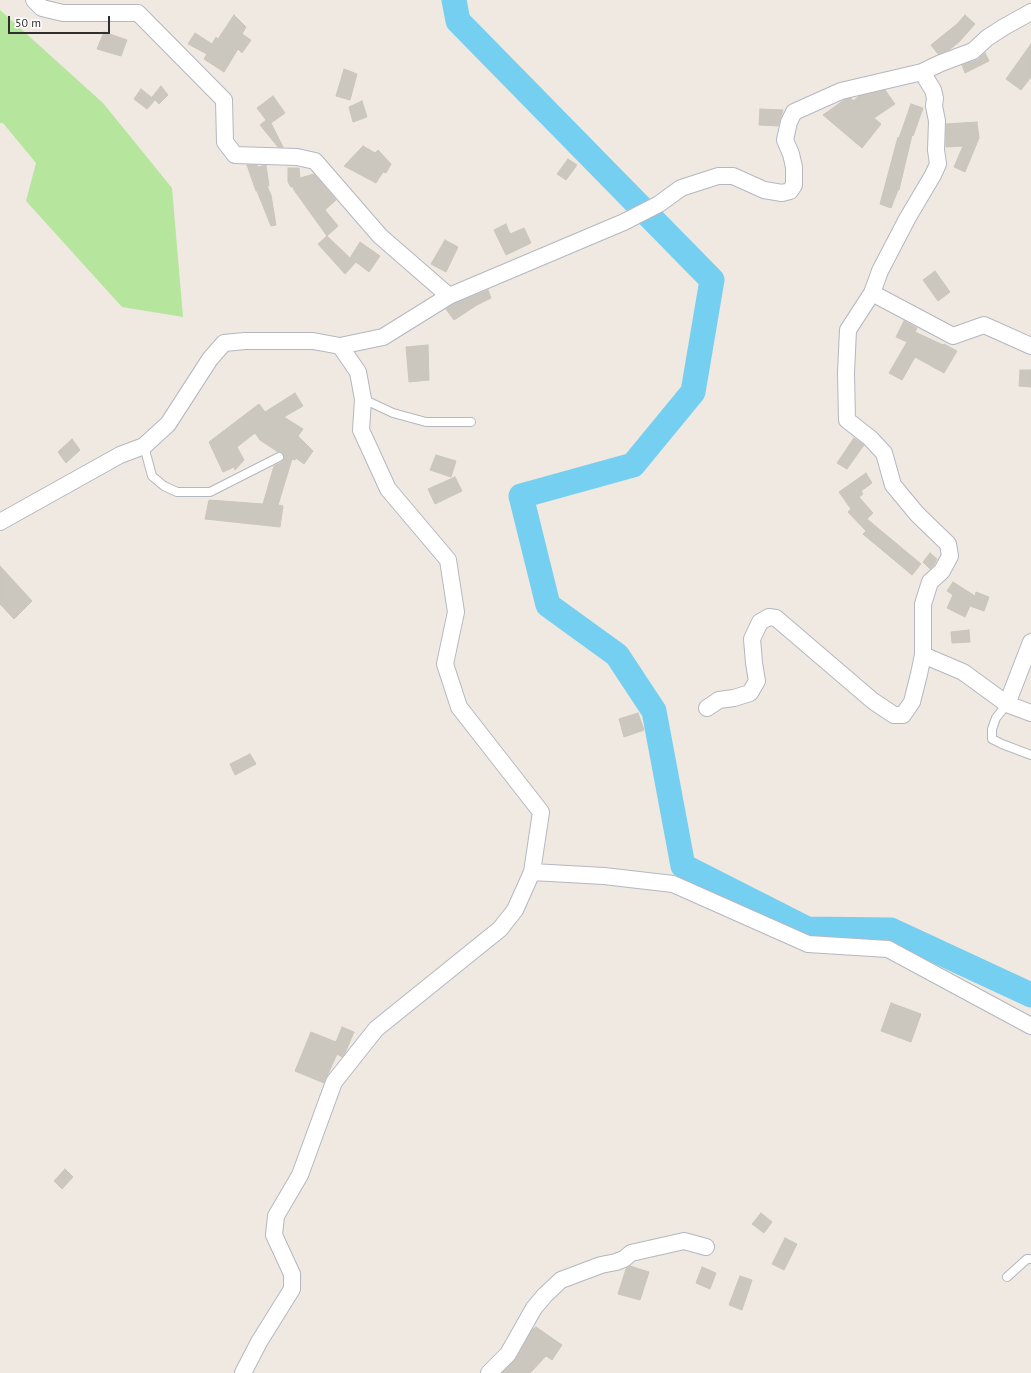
<!DOCTYPE html>
<style>
body{margin:0}
#map{position:relative;width:1031px;height:1373px;overflow:hidden;background:#efe9e1;font-family:"PT Sans",sans-serif}
canvas{display:block}
.scale{position:absolute;left:8px;top:16px;width:102px;height:18px;box-sizing:border-box;border:2px solid #2e2e2e;border-top:0;padding-left:5px;font-size:12px;line-height:14px;white-space:nowrap;color:#2e2e2e;-webkit-text-stroke:3px #fff;paint-order:stroke}
</style>
<div id="map">
<canvas width="1031" height="1373"></canvas>
<div class="scale">50 m</div>
</div>
<script>
const ctx = document.querySelector('canvas').getContext('2d');
ctx.lineJoin = 'round';
function fillPath(path, color) {
  ctx.fillStyle = color;
  ctx.fill(path, 'evenodd');
}
function toPath(rows) {
  const path = new Path2D();
  for (const r of rows) {
    path.moveTo(r[0], r[1]);
    for (let i = 2; i < r.length; i += 2) path.lineTo(r[i], r[i + 1]);
  }
  return path;
}
function strokePath(path, color, width, dash) {
  ctx.strokeStyle = color;
  ctx.lineWidth = width;
  ctx.lineCap = dash ? 'butt' : 'round';
  ctx.setLineDash(dash || []);
  ctx.stroke(path);
}
fillPath(toPath([
 [0,10,103,103,172,188,183,317,122,307,26,201,36,163,3,123,0,123]
]), '#b6e59e');
strokePath(toPath([
 [454,0,458,21,712,280,693,392,633,465,521,496,548,605,617,655,654,711,683,866,807,929,891,930,1031,995]
]), '#75cff0', 25);
const building = toPath([
 [234,15,246,27,242,34,251,40,242,53,238,49,224,72,204,59,207,54,188,44,195,33,212,44,216,37,218,39,234,15],
 [965,15,975,24,959,42,949,50,938,54,931,45,957,24,965,15],
 [104,32,127,40,121,56,97,49,104,32],
 [1031,44,1031,77,1021,90,1006,79,1031,44],
 [985,53,989,61,965,73,962,65,977,60,985,53],
 [344,69,357,74,350,100,336,96,344,69],
 [161,86,168,95,159,104,152,97,161,86],
 [141,89,155,100,147,109,134,99,141,89],
 [885,90,895,104,874,118,881,124,862,148,823,115,844,100,851,98,853,101,859,96,885,90],
 [273,96,285,113,271,123,283,147,278,147,260,125,266,120,257,108,273,96],
 [362,101,367,117,353,122,349,107,362,101],
 [911,104,923,108,913,136,912,135,899,190,898,190,891,208,880,204,898,137,899,138,911,104],
 [760,109,783,110,778,126,759,125,760,109],
 [977,122,979,138,965,172,954,167,963,146,946,147,946,124,977,122],
 [363,146,375,153,378,150,391,164,386,173,383,172,376,183,344,166,363,146],
 [568,159,577,165,566,180,557,174,568,159],
 [247,165,257,165,258,167,266,165,269,186,267,186,271,195,276,225,271,226,257,191,256,191,247,165],
 [288,168,299,168,300,178,314,174,336,200,325,210,338,226,327,236,294,190,293,187,291,187,288,182,288,168],
 [506,224,510,234,524,228,531,243,506,255,494,230,506,224],
 [327,236,350,258,360,242,380,256,369,272,356,262,345,274,318,244,327,236],
 [445,240,458,247,446,272,431,264,445,240],
 [935,271,950,292,938,301,923,280,935,271],
 [488,290,491,298,477,305,454,320,446,309,453,304,488,290],
 [904,321,917,328,915,332,943,345,944,344,957,351,944,373,915,357,902,380,889,373,907,342,896,337,904,321],
 [428,345,429,380,409,382,406,347,428,345],
 [1020,370,1031,370,1031,387,1019,386,1020,370],
 [295,393,303,406,284,417,303,429,298,436,313,451,304,464,296,458,295,460,292,459,278,505,283,506,280,527,205,519,209,500,263,504,274,466,282,462,284,457,282,453,278,452,260,440,255,433,237,447,244,460,235,470,234,467,223,472,209,442,259,404,265,412,295,393],
 [854,438,864,445,847,469,837,463,854,438],
 [72,439,80,450,66,463,58,452,72,439],
 [436,455,456,461,451,477,430,470,436,455],
 [866,473,872,483,861,491,863,494,859,497,873,513,867,519,921,564,912,575,863,534,866,531,848,512,851,509,839,492,866,473],
 [455,477,462,491,435,504,428,489,455,477],
 [930,553,937,559,934,565,930,569,923,562,930,553],
 [0,566,32,601,14,619,0,604,0,566],
 [953,582,975,596,976,592,989,597,984,611,970,606,965,617,947,608,953,595,947,591,953,582],
 [969,630,970,642,952,643,951,632,969,630],
 [638,713,644,730,624,737,619,719,638,713],
 [250,754,256,764,235,775,230,764,250,754],
 [891,1003,921,1014,911,1042,881,1031,891,1003],
 [342,1027,354,1032,345,1053,342,1057,337,1054,324,1083,295,1071,311,1032,336,1042,342,1027],
 [65,1169,73,1177,62,1189,54,1181,65,1169],
 [761,1213,772,1222,764,1233,752,1224,761,1213],
 [785,1238,797,1244,784,1270,772,1264,785,1238],
 [630,1266,649,1272,640,1300,618,1294,626,1269,630,1266],
 [702,1267,716,1273,710,1289,696,1283,702,1267],
 [740,1276,752,1280,742,1310,729,1305,740,1276],
 [536,1327,562,1345,552,1360,546,1356,530,1373,502,1373,516,1359,532,1330,536,1327]
]);
fillPath(building, '#cbc7bf');
strokePath(building, '#cbc5ba', 1);
const service = toPath([
 [363,399,393,413,426,422,471,422],
 [144,446,152,476,164,486,177,492,210,492,279,457],
 [1007,704,996,718,992,729,992,739,1002,744,1031,755],
 [1007,1277,1027,1259,1031,1259]
]);
const minor = toPath([
 [34,0,42,8,63,13,138,13,224,100,225,142,235,155,297,157,315,161,380,236,449,296,624,222,659,204,681,188,718,176,733,176,764,190,782,193,790,191,794,185,794,167,791,154,785,140,789,122,794,112,841,91,922,72,941,63,973,51,987,38,1004,27,1031,12],
 [922,72,933,90,935,98,934,106,937,121,936,150,938,164,933,175,907,219,880,271,872,293,953,336,984,325,1031,346],
 [340,346,358,372,363,399,361,430,388,489,448,560,456,612,445,664,459,707,541,812,532,872,604,876,673,884,808,944,888,949,1031,1026],
 [0,522,120,455,144,446,168,424,210,359,224,343,245,341,313,341,340,346,383,337,449,296],
 [923,655,963,672,1007,704,1031,713],
 [1007,704,1031,642],
 [707,708,719,700,734,698,750,693,757,681,754,663,752,639,760,622,769,617,776,618,873,701,894,715,903,715,912,702,919,674,923,655,923,604,930,582,942,571,950,556,948,544,917,514,893,485,884,453,870,438,847,420,846,373,848,330,872,293],
 [243,1373,259,1342,292,1289,292,1274,274,1235,276,1216,300,1175,334,1082,376,1029,500,929,515,910,532,872],
 [489,1373,508,1354,534,1308,545,1295,561,1280,601,1265,616,1262,624,1259,631,1253,684,1241,706,1247]
]);
strokePath(service, '#b4b7c1', 10);
strokePath(minor, '#b4b7c1', 18);
strokePath(service, '#fff', 8);
strokePath(minor, '#fff', 16);
</script>
